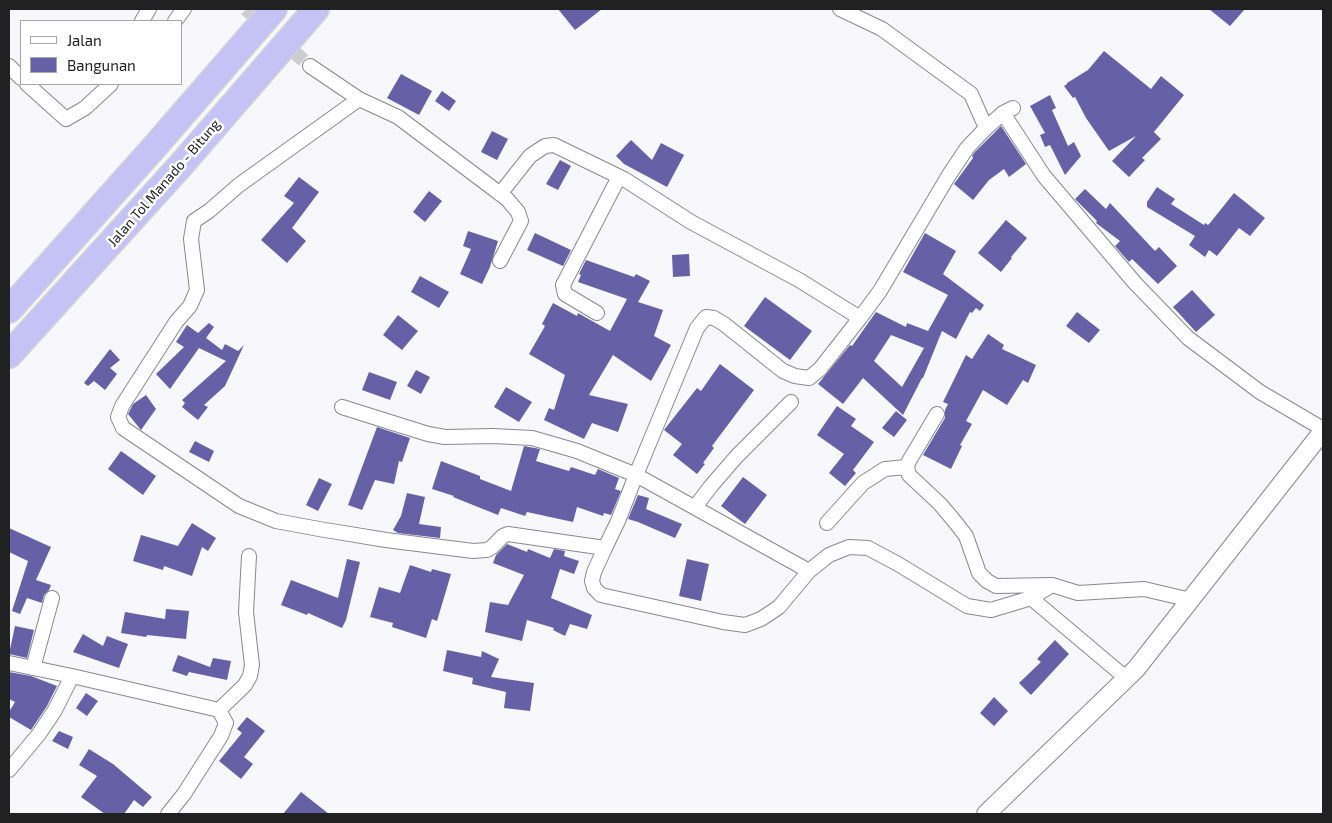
<!DOCTYPE html>
<style>
body{margin:0}
#map{position:relative;width:1332px;height:823px;overflow:hidden;background:#f8f8fc;font-family:"Exo 2",sans-serif}
canvas{display:block}
.frame{position:absolute;inset:0;border:10px solid #212122;pointer-events:none}
.legend{position:absolute;left:20px;top:20px;width:162px;height:65px;box-sizing:border-box;background:#fff;border:1px solid #a6a6a7;margin:0;padding:6px 9px;list-style:none;font-size:15px;color:#212122}
.legend li{display:flex;align-items:center;gap:10px;height:25px}
.legend b{width:25px;border:1px solid #a6a6a7}
</style>
<div id="map">
<canvas width="1332" height="823"></canvas>
<div class="frame"></div>
<ul class="legend">
<li><b style="height:6px;background:#fff"></b>Jalan</li>
<li><b style="height:14px;background:#6660a6"></b>Bangunan</li>
</ul>
</div>
<script>
const ctx = document.querySelector('canvas').getContext('2d');
ctx.lineJoin = 'round';
function fillPath(path, color) {
  ctx.fillStyle = color;
  ctx.fill(path, 'evenodd');
}
function toPath(rows) {
  const path = new Path2D();
  for (const r of rows) {
    path.moveTo(r[0], r[1]);
    for (let i = 2; i < r.length; i += 2) path.lineTo(r[i], r[i + 1]);
  }
  return path;
}
function strokePath(path, color, width, dash) {
  ctx.strokeStyle = color;
  ctx.lineWidth = width;
  ctx.lineCap = dash ? 'butt' : 'round';
  ctx.setLineDash(dash || []);
  ctx.stroke(path);
}
function label(font, color, halo, rows, align = 'center') {
  ctx.font = font + ' "Exo 2",sans-serif';
  ctx.lineWidth = 5;
  ctx.setLineDash([]);
  ctx.textBaseline = 'middle';
  ctx.strokeStyle = halo;
  ctx.fillStyle = color;
  for (const [text, x, y, turn = 0] of rows) {
    ctx.save();
    ctx.translate(x, y);
    ctx.rotate((+turn || 0) * Math.PI / 180);
    ctx.textAlign = isNaN(turn) ? turn : align;
    if (halo) ctx.strokeText(text, 0, 0);
    ctx.fillText(text, 0, 0);
    ctx.restore();
  }
}
fillPath(toPath([
 [558,9,602,9,575,30],
 [1209,9,1245,9,1230,26],
 [1104,51,1151,89,1161,76,1184,95,1154,132,1161,139,1142,158,1145,160,1129,177,1112,161,1136,136,1109,151,1086,118,1075,97,1073,98,1064,86,1067,84,1067,83,1088,70],
 [401,74,432,91,419,115,387,98],
 [442,91,456,101,449,111,435,101],
 [1050,95,1056,108,1052,110,1068,146,1074,142,1081,156,1065,175,1050,145,1045,147,1040,135,1045,133,1030,106],
 [1001,126,1026,164,1009,177,1004,169,989,180,973,200,954,184,973,158,972,156,974,153],
 [492,131,508,139,497,160,481,152],
 [631,140,652,160,661,143,684,155,667,187,624,164,616,156],
 [560,160,571,166,558,190,546,184],
 [299,177,319,192,292,228,306,241,287,263,261,240,294,203,284,196],
 [1157,187,1175,199,1171,204,1204,225,1205,223,1208,225,1210,223,1234,193,1265,218,1250,236,1239,228,1217,256,1209,250,1205,257,1189,245,1195,236,1147,207,1147,202],
 [1085,189,1106,209,1110,203,1155,251,1159,247,1177,266,1158,284,1132,259,1129,262,1115,246,1120,241,1096,223,1097,221,1075,199],
 [429,191,442,201,425,222,413,212],
 [1006,220,1027,238,1011,257,1012,258,1001,272,978,253],
 [468,231,498,241,490,267,482,284,460,274,471,249,463,246],
 [535,233,571,250,563,266,527,250],
 [925,233,956,251,943,274,984,305,980,311,976,308,972,313,970,312,956,339,942,331,923,378,922,378,903,415,863,378,843,404,818,384,850,345,852,346,876,312,906,327,907,323,928,331,948,295,903,272],
 [891,335,924,348,902,387,874,361],
 [689,254,690,276,673,277,672,255],
 [586,260,634,277,636,274,650,281,638,302,663,310,654,336,671,345,651,381,613,355,589,395,628,404,618,432,592,423,584,439,544,420,549,408,554,410,565,375,529,354,545,326,542,324,553,303,577,316,578,313,610,331,627,299,578,282,581,275,579,274],
 [420,276,449,292,439,308,411,292],
 [1192,290,1215,315,1196,332,1173,307],
 [765,297,812,331,790,360,744,326],
 [1077,312,1100,330,1089,343,1066,326],
 [398,315,418,331,402,350,383,335],
 [209,323,214,327,206,338,222,350,225,344,238,351,244,345,225,386,204,405,208,407,198,420,182,407,185,403,182,400,226,361,199,348,170,389,156,374,184,347,176,342,187,325,198,333],
 [988,334,1004,345,1002,349,1036,365,1028,383,1023,380,1007,405,983,390,966,421,972,424,960,445,962,446,951,469,923,455,945,418,945,410,948,404,943,402,966,355,972,359],
 [110,349,120,360,110,368,117,374,105,390,94,381,88,386,84,383],
 [720,364,754,390,712,446,714,448,703,463,705,464,697,474,673,455,682,444,664,430,697,388,701,391],
 [416,370,430,377,421,394,407,386],
 [369,372,397,382,390,400,362,390],
 [506,387,532,402,519,422,494,407],
 [146,395,156,409,141,430,128,414,133,404],
 [837,406,856,419,851,426,874,442,853,470,856,473,845,486,829,473,844,454,817,435],
 [896,411,907,420,894,437,882,428],
 [377,427,410,438,402,462,399,461,394,484,375,480,362,510,348,505],
 [195,441,214,451,209,462,189,452],
 [524,446,540,449,536,461,569,471,571,467,595,475,598,469,619,478,615,489,621,491,611,515,604,513,603,516,577,507,573,522,527,512,525,516,501,508,498,515,453,497,454,496,432,489,441,461,480,476,480,479,511,491],
 [121,451,156,476,143,495,108,469],
 [743,477,767,495,745,524,721,506],
 [319,478,332,484,318,511,306,505],
 [407,493,425,497,419,524,441,527,440,538,398,533,393,530,401,516],
 [638,495,649,498,646,509,682,524,675,538,638,522,628,519],
 [192,523,216,538,208,551,202,547,192,576,164,566,163,570,133,561,141,535,178,546],
 [9,528,51,547,36,580,51,585,49,590,44,595,42,603,27,598,20,614,12,611,28,561,9,552],
 [507,544,527,552,528,549,550,558,554,549,565,551,564,556,579,561,574,574,560,569,551,598,592,615,587,629,570,624,565,636,553,630,554,628,527,620,522,641,485,632,490,602,508,605,524,575,493,563,496,555],
 [347,559,360,562,346,620,342,628,308,613,307,615,281,605,291,580,338,598],
 [687,559,709,564,701,601,679,596],
 [410,565,431,572,432,569,451,574,437,621,432,619,426,638,392,627,393,623,370,617,379,587,400,593],
 [166,609,189,611,186,639,147,635,146,637,121,633,125,612,165,619],
 [15,626,34,630,27,658,9,654],
 [83,634,103,646,107,636,128,644,119,668,73,652],
 [1055,640,1069,654,1031,695,1019,683,1041,662,1037,659],
 [447,650,481,657,482,651,499,659,491,677,534,683,530,711,504,708,506,692,472,684,473,678,443,671],
 [178,655,210,667,213,658,231,661,227,680,189,672,187,676,172,671],
 [9,672,31,676,57,686,47,706,31,730,9,717,9,712,15,702,9,699],
 [86,693,98,701,87,716,76,708],
 [994,697,1008,711,994,726,980,713],
 [247,717,265,731,244,757,253,764,241,779,219,761,242,733,237,729],
 [59,731,73,737,68,749,52,741],
 [89,749,113,764,152,797,143,807,134,800,124,814,105,814,81,797,97,776,79,765],
 [301,792,329,814,283,814]
]), '#6660a6');
strokePath(toPath([
 [246,9,310,66]
]), '#cdcdd0', 14, [14, 7]);
const minor = toPath([
 [840,9,882,29,971,94,986,128],
 [142,21,149,9],
 [175,21,184,9],
 [9,66,21,78],
 [310,66,359,99,398,117,507,199,518,212,521,221,500,261],
 [27,84,66,119,85,108,111,84],
 [359,99,239,185,209,211,194,221,191,239,197,290,190,306,176,322,122,406,118,417,123,428,239,506,276,521,319,529,386,540,473,551,487,550,492,547,503,536,508,534,605,548,618,521,636,475,809,571,829,555,849,547,868,548,898,564,967,606,991,610,1031,598,1052,585],
 [1003,113,1044,176,1135,283,1188,338,1260,392,1323,429],
 [500,194,530,156,545,146,554,145,624,179,691,222,799,280,860,318,880,291,949,175,967,148,986,128,1003,113,1013,108],
 [597,313,565,294,563,285,619,177],
 [342,407,428,434,445,437,493,436,532,438,577,451,636,475,697,328,706,317,714,318,724,324,783,371,795,376,809,378,820,369,860,318],
 [937,414,909,461,907,467,909,475,940,504,956,523,966,536,979,573,987,581,996,586,1052,585,1078,593,1144,589,1191,600],
 [695,507,711,486,737,456,791,402],
 [827,523,863,483,885,469,907,467],
 [605,548,594,572,592,581,594,588,601,595,723,622,745,625,761,619,779,607,809,571],
 [1031,598,1126,678],
 [9,663,72,676,219,710,226,723,221,736,184,794,168,814],
 [33,668,52,598],
 [219,710,245,685,250,676,252,665,246,612,249,556],
 [9,770,39,734,55,710,72,676]
]);
const tertiary = toPath([
 [986,814,1136,669,1323,431]
]);
const motorway = toPath([
 [9,310,157,144,274,9],
 [9,355,181,165,316,9]
]);
strokePath(minor, '#89898d', 16);
strokePath(tertiary, '#89898d', 20);
strokePath(motorway, '#d3d3d3', 28);
strokePath(minor, '#fff', 14);
strokePath(tertiary, '#fff', 18);
strokePath(motorway, '#c5c3f6', 25);
label('14px', '#212122', '#fff', [
 ["Jalan Tol Manado - Bitung",164,183,-49]
]);
</script>
